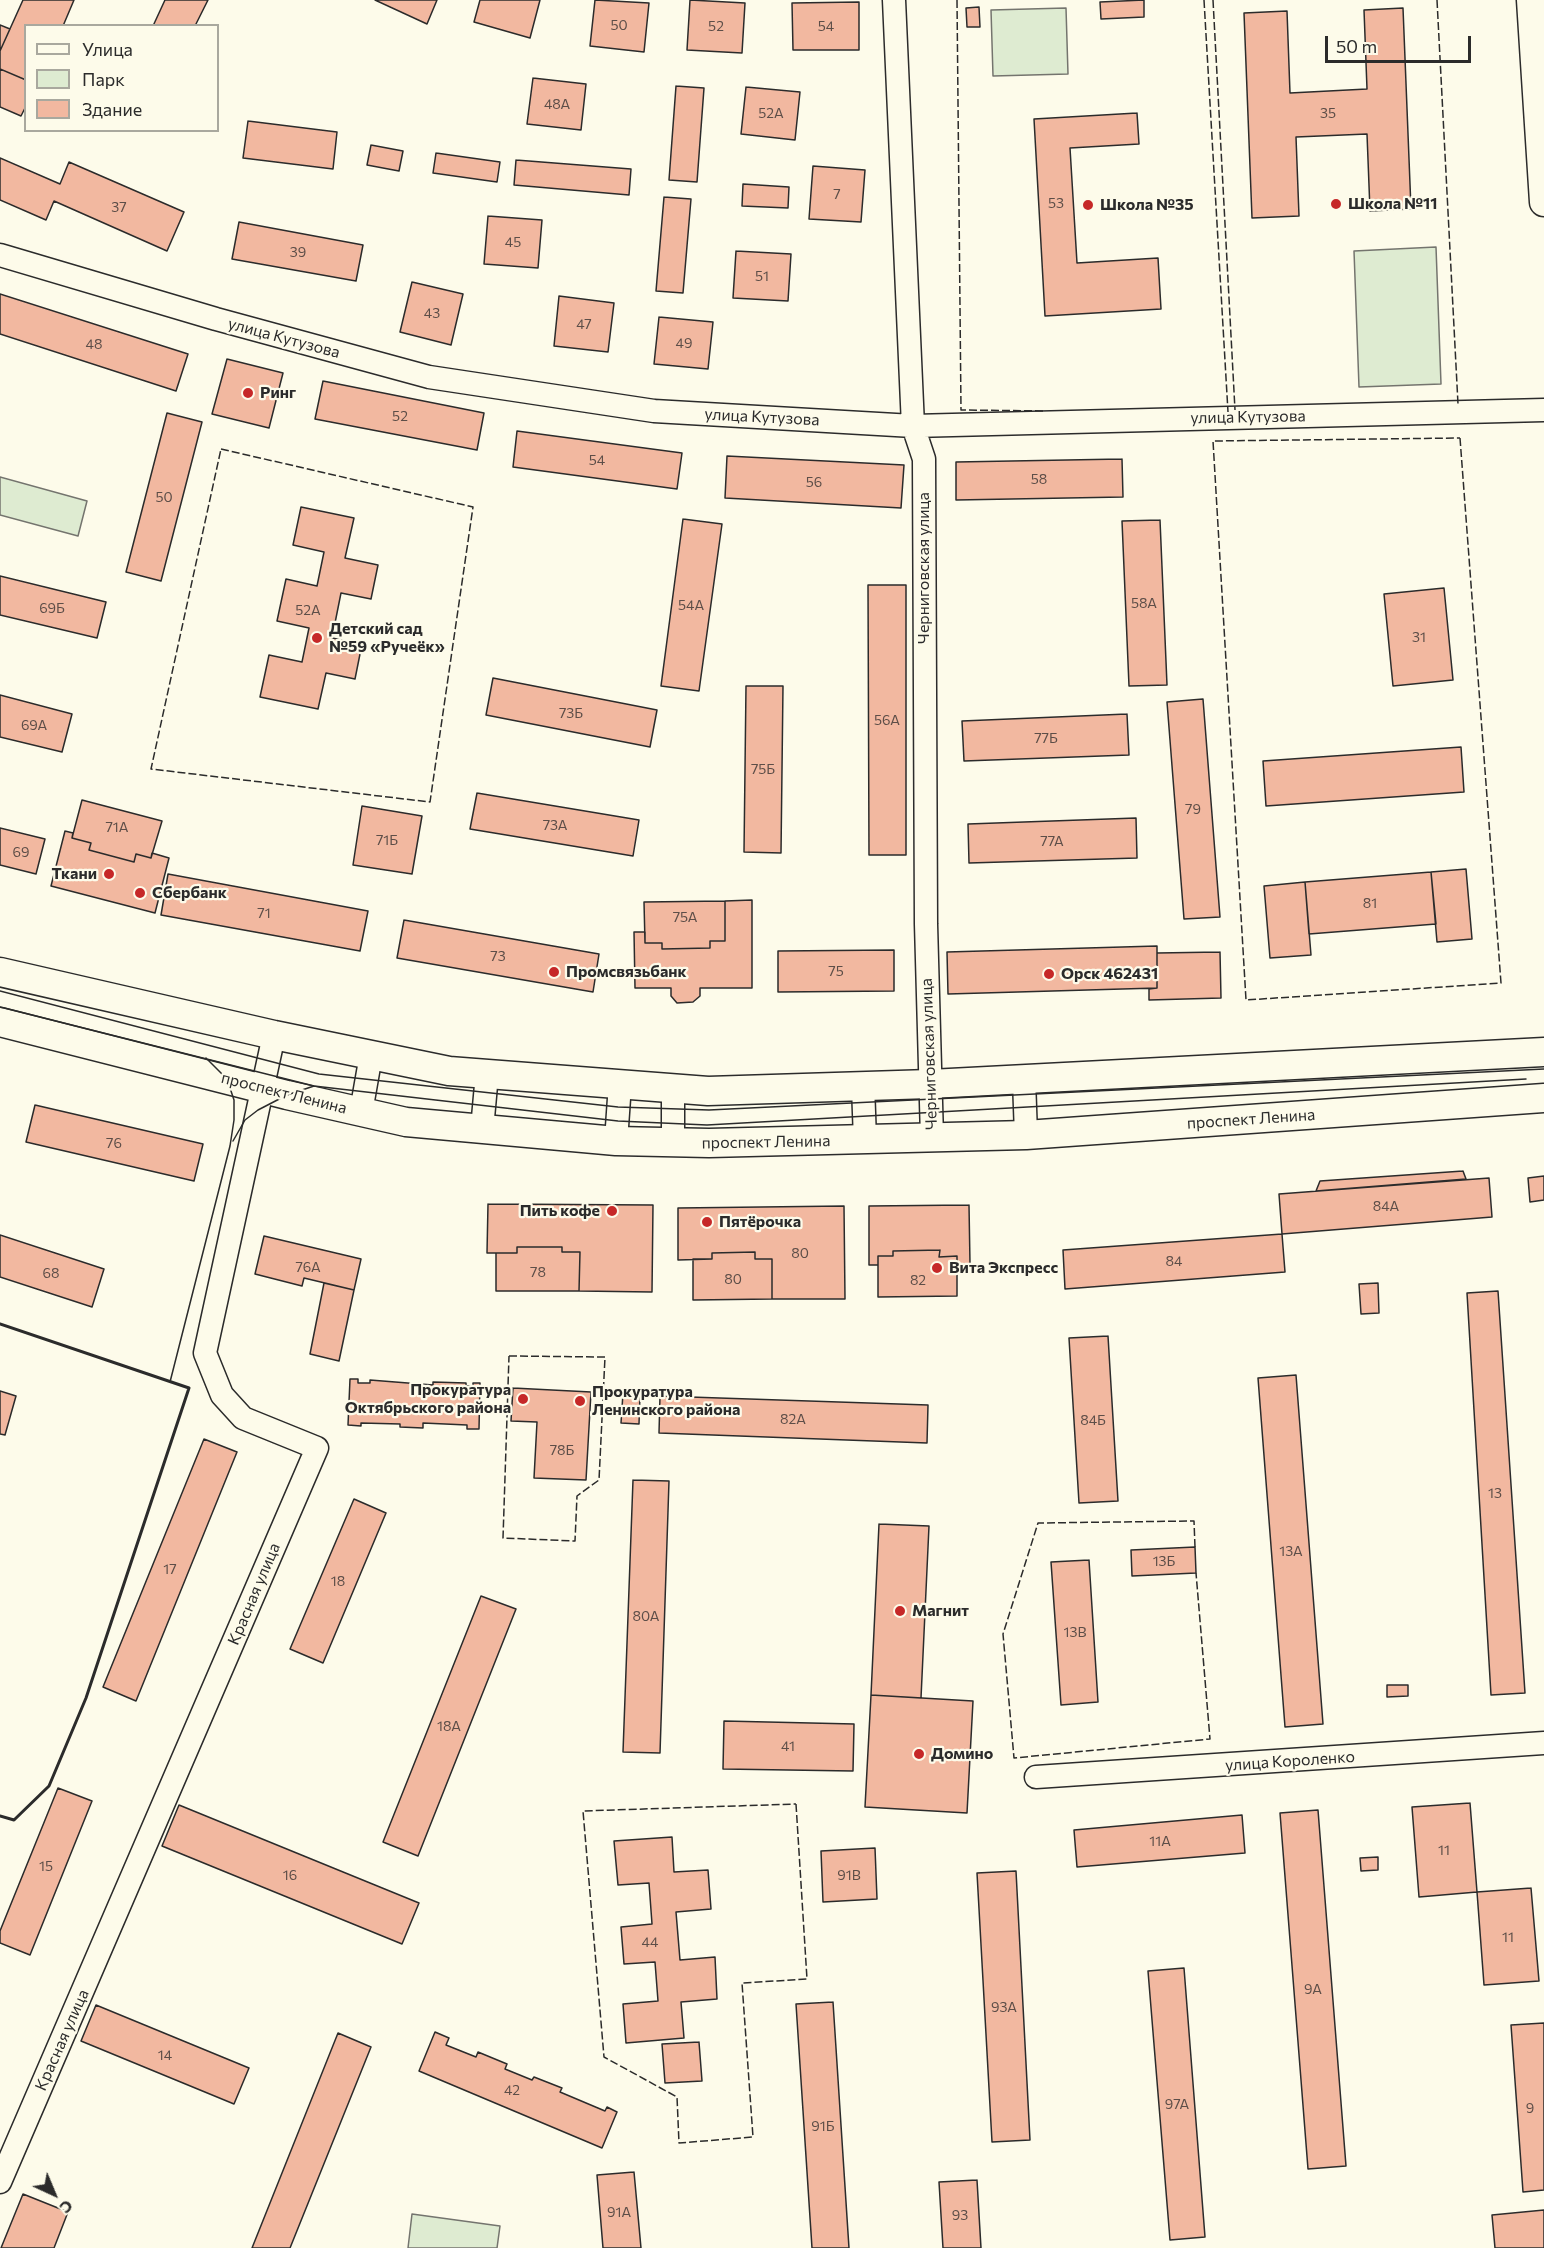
<!DOCTYPE html>
<meta charset="utf-8">
<style>
body{margin:0}
#map{position:relative;width:1544px;height:2248px;overflow:hidden;background:#fdfbea;font-family:Commissioner,sans-serif}
canvas{display:block}
.legend{position:absolute;left:24px;top:24px;width:195px;height:108px;box-sizing:border-box;background:#fdfbea;border:2px solid #a9a89e;margin:0;padding:8px 10px;list-style:none;font-size:18px;color:#2b2b2b}
.legend li{display:flex;align-items:center;gap:12px;height:30px}
.legend b{width:30px;border:2px solid #a9a89e}
.north{position:absolute;left:24px;top:2164px;width:60px;height:60px;-webkit-text-stroke:4px #fdfbea;paint-order:stroke;rotate:136deg;font-size:16px;font-weight:700;line-height:24px;text-align:center;color:#2b2b2b}
.north::after{content:'';display:block;margin:auto;width:21px;height:27px;background:#2b2b2b;clip-path:polygon(50% 0,100% 100%,50% 72%,0 100%)}
.scale{position:absolute;left:1325px;top:36px;width:146px;height:27px;box-sizing:border-box;border:3px solid #2b2b2b;border-top:0;padding-left:8px;font-size:18px;line-height:21px;white-space:nowrap;color:#2b2b2b;-webkit-text-stroke:4px #fdfbea;paint-order:stroke}
</style>
<div id="map">
<canvas width="1544" height="2248"></canvas>
<ul class="legend">
<li><b style="height:8px;background:#fdfbea"></b>Улица</li>
<li><b style="height:16px;background:#deebd1"></b>Парк</li>
<li><b style="height:16px;background:#f2b8a0"></b>Здание</li>
</ul>
<div class="north">С</div>
<div class="scale">50 m</div>
</div>
<script>
const ctx = document.querySelector('canvas').getContext('2d');
ctx.lineJoin = 'round';
function fillPath(path, color) {
  ctx.fillStyle = color;
  ctx.fill(path, 'evenodd');
}
function toPath(rows) {
  const path = new Path2D();
  for (const r of rows) {
    path.moveTo(r[0], r[1]);
    for (let i = 2; i < r.length; i += 2) path.lineTo(r[i], r[i + 1]);
  }
  return path;
}
function strokePath(path, color, width, dash) {
  ctx.strokeStyle = color;
  ctx.lineWidth = width;
  ctx.lineCap = dash ? 'butt' : 'round';
  ctx.setLineDash(dash || []);
  ctx.stroke(path);
}
function label(font, color, halo, rows, align = 'center') {
  ctx.font = font + ' Commissioner,sans-serif';
  ctx.lineWidth = 4.5;
  ctx.setLineDash([]);
  ctx.textBaseline = 'middle';
  ctx.strokeStyle = halo;
  ctx.fillStyle = color;
  for (const [text, x, y, turn = 0] of rows) {
    ctx.save();
    ctx.translate(x, y);
    ctx.rotate((+turn || 0) * Math.PI / 180);
    ctx.textAlign = isNaN(turn) ? turn : align;
    if (halo) ctx.strokeText(text, 0, 0);
    ctx.fillText(text, 0, 0);
    ctx.restore();
  }
}
const green = toPath([
 [1066,8,1068,74,993,76,991,10,1066,8],
 [1436,247,1441,384,1359,387,1354,251,1436,247],
 [0,477,87,501,78,536,0,515,0,477],
 [412,2214,500,2226,497,2248,408,2248,412,2214]
]);
fillPath(green, '#deebd1');
strokePath(green, '#74746e', 1.5);
const building = toPath([
 [23,0,74,0,63,26,26,26,26,80,0,69,0,51,23,0],
 [165,0,208,0,195,26,153,26,165,0],
 [375,0,437,0,427,24,375,0],
 [480,0,540,0,530,38,474,22,480,0],
 [595,0,649,3,644,52,590,46,595,0],
 [690,0,745,3,742,53,687,50,690,0],
 [1144,0,1144,17,1101,19,1100,2,1144,0],
 [859,2,859,50,793,50,792,3,859,2],
 [979,7,980,27,967,27,966,8,979,7],
 [1403,8,1411,209,1370,211,1367,134,1296,137,1299,216,1252,218,1244,13,1287,11,1290,93,1367,89,1364,10,1403,8],
 [0,25,10,29,0,51,0,25],
 [0,69,26,80,26,106,21,116,0,107,0,69],
 [533,78,586,84,581,130,527,124,533,78],
 [676,86,704,88,697,182,669,180,676,86],
 [746,87,800,92,795,140,741,134,746,87],
 [1137,113,1139,144,1070,148,1077,263,1158,258,1161,309,1045,316,1034,119,1137,113],
 [248,121,337,132,333,169,243,158,248,121],
 [371,145,403,151,399,171,367,165,371,145],
 [436,153,500,162,497,182,433,173,436,153],
 [0,158,60,184,69,162,184,212,167,251,54,201,46,220,0,200,0,158],
 [516,160,631,169,629,195,514,185,516,160],
 [813,166,865,170,861,222,809,219,813,166],
 [743,184,789,187,788,208,742,206,743,184],
 [664,197,691,199,683,293,656,291,664,197],
 [488,216,542,220,538,268,484,264,488,216],
 [239,222,363,245,356,281,232,259,239,222],
 [736,251,791,254,788,301,733,298,736,251],
 [412,282,463,294,451,345,400,332,412,282],
 [0,294,188,354,176,391,0,334,0,294],
 [559,296,614,303,608,352,554,346,559,296],
 [659,317,713,322,708,369,654,364,659,317],
 [227,359,283,373,269,428,212,414,227,359],
 [323,381,484,413,477,450,315,419,323,381],
 [167,413,202,422,161,581,126,572,167,413],
 [517,431,682,453,677,489,513,467,517,431],
 [727,456,904,465,901,508,725,498,727,456],
 [1122,459,1123,497,956,500,956,462,1122,459],
 [301,507,354,518,345,558,378,565,371,599,341,593,332,638,362,644,355,679,326,673,318,709,260,697,269,655,302,662,309,628,277,621,286,579,317,586,324,552,293,545,301,507],
 [683,519,722,524,699,691,661,686,683,519],
 [1160,520,1167,685,1129,686,1122,521,1160,520],
 [0,576,106,602,97,638,0,615,0,576],
 [868,585,906,585,906,855,869,855,868,585],
 [1444,588,1453,680,1393,686,1384,594,1444,588],
 [493,678,657,710,650,747,486,715,493,678],
 [746,686,783,686,781,853,744,852,746,686],
 [0,695,72,714,62,752,0,737,0,695],
 [1203,699,1220,917,1184,919,1167,702,1203,699],
 [1127,714,1129,755,964,761,962,721,1127,714],
 [1461,747,1464,792,1266,806,1263,761,1461,747],
 [477,793,639,820,633,856,470,829,477,793],
 [82,800,162,821,151,858,136,854,134,862,89,850,91,843,72,838,82,800],
 [362,806,422,816,412,874,353,865,362,806],
 [1136,818,1137,858,969,863,968,824,1136,818],
 [0,828,45,839,36,874,0,865,0,828],
 [65,831,73,833,72,838,91,843,89,850,134,862,136,854,151,858,152,853,169,858,155,913,51,886,65,831],
 [1466,869,1472,939,1437,942,1431,872,1466,869],
 [1431,872,1436,924,1309,934,1305,882,1431,872],
 [168,874,368,911,360,951,161,915,168,874],
 [1305,882,1311,955,1270,958,1264,886,1305,882],
 [752,900,752,988,700,988,700,996,693,1002,677,1003,671,996,671,988,635,988,634,932,645,932,645,943,662,943,662,949,710,948,710,941,725,941,725,901,752,900],
 [725,901,725,941,710,941,710,948,662,949,662,943,645,943,644,902,725,901],
 [404,920,599,954,593,992,397,958,404,920],
 [1157,946,1157,988,948,994,947,952,1157,946],
 [894,950,894,991,778,992,778,951,894,950],
 [1220,952,1221,998,1149,1000,1149,989,1157,988,1157,953,1220,952],
 [35,1105,203,1144,194,1181,26,1142,35,1105],
 [1463,1171,1466,1179,1316,1191,1320,1181,1463,1171],
 [1544,1176,1544,1200,1530,1202,1528,1178,1544,1176],
 [1489,1178,1492,1217,1282,1234,1279,1194,1489,1178],
 [488,1204,653,1205,652,1292,579,1291,580,1252,562,1252,562,1247,517,1247,517,1253,487,1253,488,1204],
 [969,1205,970,1264,957,1264,957,1256,939,1257,940,1250,893,1251,893,1256,878,1256,878,1265,869,1265,869,1206,969,1205],
 [844,1206,845,1299,772,1299,772,1259,755,1259,755,1252,712,1253,712,1259,678,1260,678,1208,844,1206],
 [1282,1234,1285,1272,1065,1289,1063,1250,1282,1234],
 [0,1235,104,1269,92,1307,0,1277,0,1235],
 [264,1236,361,1259,354,1290,304,1278,302,1286,255,1274,264,1236],
 [517,1247,562,1247,562,1252,580,1252,579,1291,496,1291,496,1253,517,1253,517,1247],
 [940,1250,939,1257,957,1256,957,1296,878,1297,878,1256,893,1256,893,1251,940,1250],
 [755,1252,755,1259,772,1259,772,1299,693,1300,693,1259,712,1259,712,1253,755,1252],
 [324,1283,354,1290,339,1361,310,1354,324,1283],
 [1378,1283,1379,1313,1361,1314,1359,1284,1378,1283],
 [1498,1291,1525,1693,1491,1695,1467,1293,1498,1291],
 [1108,1336,1118,1501,1079,1503,1069,1338,1108,1336],
 [1296,1375,1323,1724,1285,1727,1258,1378,1296,1375],
 [350,1379,358,1379,358,1383,370,1383,370,1380,433,1385,433,1382,466,1383,466,1386,473,1386,473,1383,480,1383,479,1429,467,1429,467,1425,423,1423,423,1428,400,1427,400,1424,361,1423,361,1426,348,1425,350,1379],
 [513,1388,591,1392,586,1480,534,1478,537,1422,511,1421,513,1388],
 [0,1391,16,1396,5,1435,0,1434,0,1391],
 [623,1393,640,1394,639,1424,621,1423,623,1393],
 [660,1396,928,1405,927,1443,659,1433,660,1396],
 [204,1439,237,1452,136,1701,103,1687,204,1439],
 [633,1480,669,1481,660,1753,623,1752,633,1480],
 [354,1499,386,1513,323,1663,290,1649,354,1499],
 [879,1524,929,1526,921,1698,871,1695,879,1524],
 [1195,1547,1196,1573,1132,1576,1131,1550,1195,1547],
 [1089,1560,1098,1702,1061,1705,1051,1562,1089,1560],
 [481,1596,516,1609,418,1856,383,1842,481,1596],
 [1387,1685,1408,1685,1408,1696,1387,1697,1387,1685],
 [871,1695,973,1701,967,1813,865,1807,871,1695],
 [724,1721,854,1724,853,1771,723,1769,724,1721],
 [58,1788,92,1801,30,1955,0,1943,0,1931,58,1788],
 [1470,1803,1477,1892,1419,1897,1412,1807,1470,1803],
 [179,1805,419,1903,402,1944,162,1846,179,1805],
 [1318,1810,1346,2166,1308,2169,1280,1813,1318,1810],
 [1242,1815,1245,1853,1077,1867,1074,1830,1242,1815],
 [672,1837,674,1872,708,1870,711,1909,676,1912,680,1960,715,1957,717,1999,681,2002,684,2038,626,2043,623,2004,658,2001,655,1962,624,1964,621,1927,652,1924,649,1883,618,1885,614,1841,672,1837],
 [875,1848,877,1899,823,1902,821,1851,875,1848],
 [1378,1857,1378,1870,1361,1871,1360,1858,1378,1857],
 [1016,1871,1030,2140,992,2142,977,1873,1016,1871],
 [1531,1888,1539,1981,1484,1985,1477,1892,1531,1888],
 [1184,1968,1205,2237,1170,2240,1148,1971,1184,1968],
 [833,2002,849,2248,812,2248,796,2004,833,2002],
 [96,2005,249,2068,234,2104,81,2041,96,2005],
 [1544,2023,1544,2190,1523,2192,1511,2025,1544,2023],
 [435,2032,449,2038,446,2045,476,2057,478,2052,507,2064,505,2069,532,2080,534,2077,562,2088,560,2092,605,2111,607,2107,617,2112,602,2148,419,2071,435,2032],
 [338,2033,371,2047,290,2248,252,2248,338,2033],
 [699,2042,702,2081,665,2083,662,2044,699,2042],
 [634,2172,641,2248,603,2248,597,2175,634,2172],
 [977,2180,981,2248,943,2248,939,2182,977,2180],
 [23,2194,68,2212,54,2248,1,2248,23,2194],
 [1544,2210,1544,2248,1495,2248,1492,2215,1544,2210]
]);
fillPath(building, '#f2b8a0');
strokePath(building, '#2b2b2b', 1.5);
const minor = toPath([
 [894,0,913,426,924,459,926,924,932,1138],
 [0,255,216,319,429,377,654,411,913,426,1544,410],
 [1024,1080,1026,1135],
 [863,1086,865,1140],
 [361,1112,371,1055],
 [482,1129,487,1074],
 [616,1141,620,1084],
 [673,1143,673,1088],
 [1036,1777,1544,1743],
 [0,2182,317,1448,243,1418,222,1395,205,1353,274,1035]
]);
const major = toPath([
 [1531,0,1544,202],
 [0,972,274,1035,449,1071,708,1091,930,1084,1544,1052],
 [0,1022,287,1095,406,1122,616,1141,709,1143,1026,1135,1544,1098]
]);
strokePath(minor, '#2b2b2b', 25);
strokePath(major, '#2b2b2b', 31);
strokePath(minor, '#fdfbea', 22);
strokePath(major, '#fdfbea', 28);
strokePath(toPath([
 [0,991,319,1074,618,1107,709,1110,1544,1069],
 [0,1007,314,1086,618,1121,707,1125,1526,1079],
 [233,1141,245,1120,258,1110,287,1095,314,1086],
 [170,1382,230,1146,234,1120,234,1100,227,1079,206,1058]
]), '#2b2b2b', 1.5);
strokePath(toPath([
 [957,0,961,410,1046,411],
 [1204,0,1228,412],
 [1213,0,1235,410],
 [1437,0,1458,404],
 [1460,438,1501,983,1246,1000,1213,441,1460,438],
 [221,449,473,507,430,802,151,769,221,449],
 [509,1356,605,1357,599,1480,577,1496,575,1541,503,1538,509,1356],
 [1195,1547,1194,1521,1038,1523,1003,1634,1014,1758,1210,1739,1196,1573],
 [796,1804,807,1979,742,1983,753,2137,679,2143,677,2097,604,2057,583,1811,796,1804]
]), '#2b2b2b', 1.5, [8, 3]);
strokePath(toPath([
 [0,1324,189,1388,86,1698,49,1786,14,1820,0,1816]
]), '#2b2b2b', 3);
for (const [x, y, r, color] of [
 [1336,204,6,"#c62828"],
 [1088,205,6,"#c62828"],
 [248,393,6,"#c62828"],
 [317,638,6,"#c62828"],
 [109,874,6,"#c62828"],
 [140,893,6,"#c62828"],
 [554,972,6,"#c62828"],
 [1049,974,6,"#c62828"],
 [612,1211,6,"#c62828"],
 [707,1222,6,"#c62828"],
 [937,1268,6,"#c62828"],
 [523,1399,6,"#c62828"],
 [580,1401,6,"#c62828"],
 [900,1611,6,"#c62828"],
 [919,1754,6,"#c62828"]
]) {
  const dot = new Path2D();
  dot.arc(x, y, r, 0, 2 * Math.PI);
  ctx.fillStyle = color;
  ctx.fill(dot);
  strokePath(dot, '#fdfbea', 2);
}
label('14px', '#5d4e48', null, [
 ["50",619,25],
 ["52",716,26],
 ["54",826,26],
 ["48А",557,104],
 ["52А",771,113],
 ["35",1328,113],
 ["7",837,194],
 ["53",1056,203],
 ["37",119,207],
 ["45",513,242],
 ["39",298,252],
 ["51",762,276],
 ["43",432,313],
 ["47",584,324],
 ["49",684,343],
 ["48",94,344],
 ["52",400,416],
 ["54",597,460],
 ["58",1039,479],
 ["56",814,482],
 ["50",164,497],
 ["58А",1144,603],
 ["54А",691,605],
 ["69Б",52,608],
 ["52А",308,610],
 ["31",1419,637],
 ["73Б",571,713],
 ["56А",887,720],
 ["69А",34,725],
 ["77Б",1046,738],
 ["75Б",763,769],
 ["79",1193,809],
 ["73А",555,825],
 ["71А",117,827],
 ["71Б",387,840],
 ["77А",1052,841],
 ["69",21,852],
 ["81",1370,903],
 ["71",264,913],
 ["75А",685,917],
 ["73",498,956],
 ["75",836,971],
 ["76",114,1143],
 ["84А",1386,1206],
 ["80",800,1253],
 ["84",1174,1261],
 ["76А",308,1267],
 ["78",538,1272],
 ["68",51,1273],
 ["80",733,1279],
 ["82",918,1280],
 ["82А",793,1419],
 ["84Б",1093,1420],
 ["78Б",562,1450],
 ["13",1495,1493],
 ["13А",1291,1551],
 ["13Б",1164,1561],
 ["17",170,1569],
 ["18",338,1581],
 ["80А",646,1616],
 ["13В",1075,1632],
 ["18А",449,1726],
 ["41",788,1746],
 ["11А",1160,1841],
 ["11",1444,1850],
 ["15",46,1866],
 ["16",290,1875],
 ["91В",849,1875],
 ["11",1508,1937],
 ["44",650,1942],
 ["9А",1313,1989],
 ["93А",1004,2007],
 ["14",165,2055],
 ["42",512,2090],
 ["97А",1177,2104],
 ["9",1530,2108],
 ["91Б",823,2126],
 ["91А",619,2212],
 ["93",960,2215]
]);
label('bold 16px', '#2b2b2b', '#fdfbea', [
 ["Школа №11",1348,204],
 ["Школа №35",1100,205],
 ["Ринг",260,393],
 ["Детский сад",329,629],
 ["№59 «Ручеёк»",329,647],
 ["Ткани",97,874,"right"],
 ["Сбербанк",152,893],
 ["Промсвязьбанк",566,972],
 ["Орск 462431",1061,974],
 ["Пить кофе",600,1211,"right"],
 ["Пятёрочка",719,1222],
 ["Вита Экспресс",949,1268],
 ["Прокуратура",511,1390,"right"],
 ["Октябрьского района",511,1408,"right"],
 ["Прокуратура",592,1392],
 ["Ленинского района",592,1410],
 ["Магнит",912,1611],
 ["Домино",931,1754]
], 'left');
label('16px', '#2b2b2b', '#fdfbea', [
 ["улица Кутузова",284,338,15],
 ["улица Кутузова",762,417,3],
 ["улица Кутузова",1248,417,-1],
 ["Черниговская улица",924,568,-90],
 ["Черниговская улица",929,1054,-92],
 ["проспект Ленина",284,1093,14],
 ["проспект Ленина",1251,1119,-4],
 ["проспект Ленина",766,1142,-1],
 ["Красная улица",254,1594,-67],
 ["улица Короленко",1290,1761,-4],
 ["Красная улица",62,2040,-66]
]);
</script>
